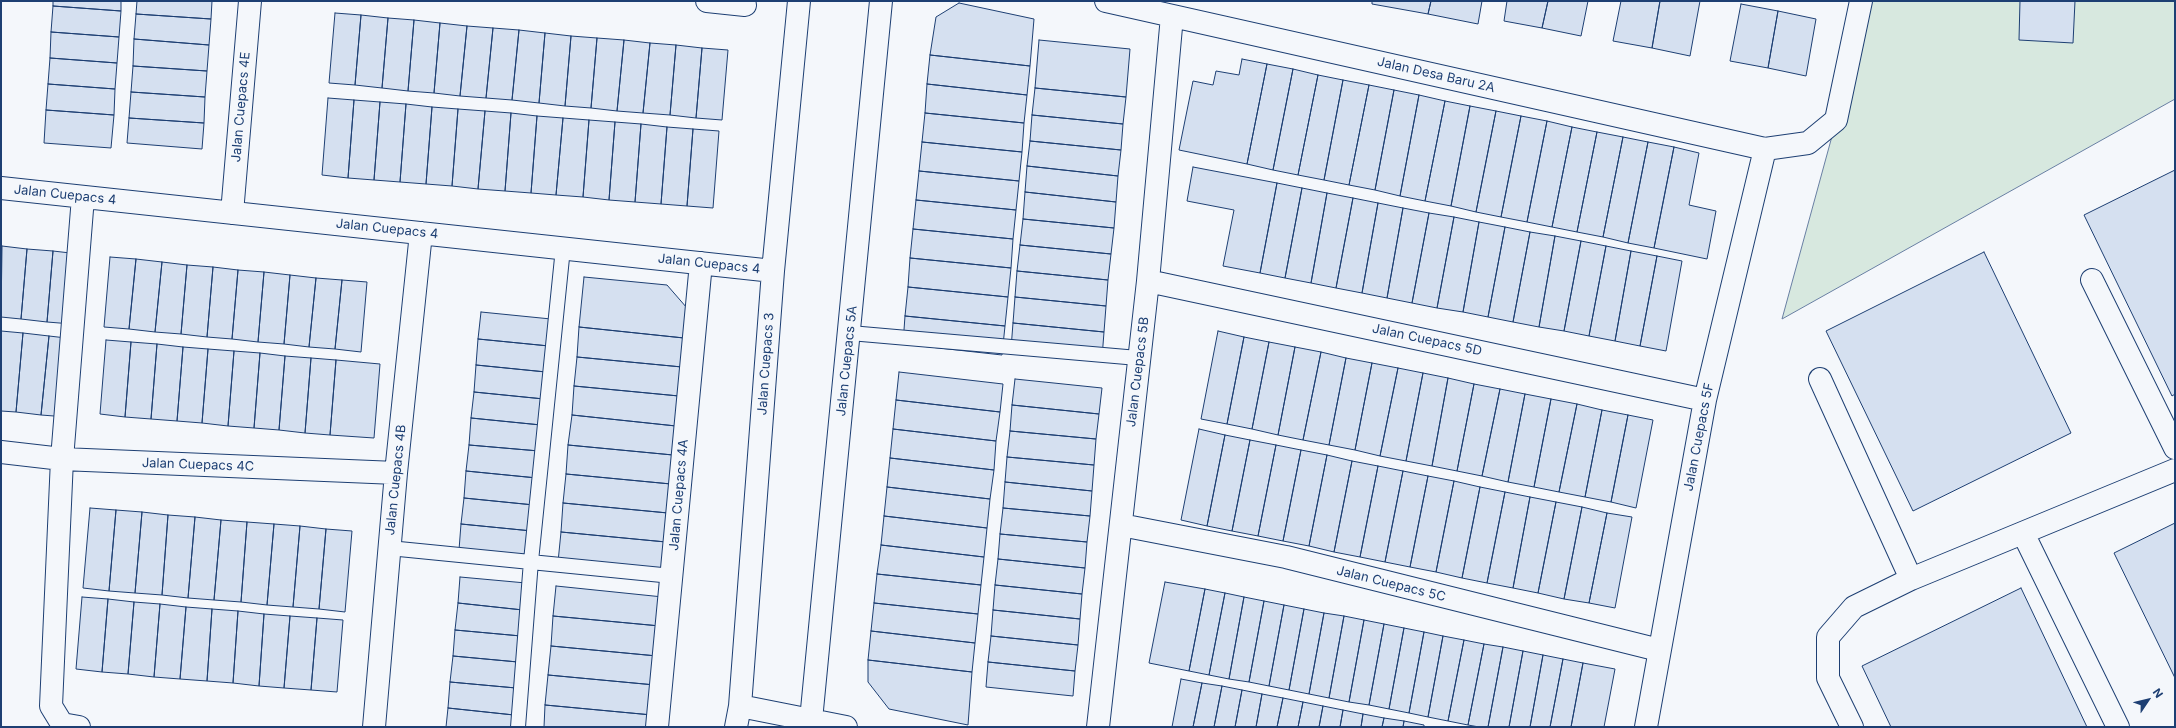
<!DOCTYPE html>
<style>
body{margin:0}
#map{position:relative;width:2176px;height:728px;overflow:hidden;background:#f4f7fb;font-family:Inter,sans-serif}
canvas{display:block}
.frame{position:absolute;inset:0;border:2px solid #1d3f73;pointer-events:none}
.north{position:absolute;left:2128px;top:680px;width:40px;height:40px;-webkit-text-stroke:3px #f4f7fb;paint-order:stroke;rotate:55deg;font-size:11px;font-weight:700;line-height:16px;text-align:center;color:#1d3f73}
.north::after{content:'';display:block;margin:auto;width:14px;height:18px;background:#1d3f73;clip-path:polygon(50% 0,100% 100%,50% 72%,0 100%)}
</style>
<div id="map">
<canvas width="2176" height="728"></canvas>
<div class="frame"></div>
<div class="north">N</div>
</div>
<script>
const ctx = document.querySelector('canvas').getContext('2d');
ctx.lineJoin = 'round';
function fillPath(path, color) {
  ctx.fillStyle = color;
  ctx.fill(path, 'evenodd');
}
function toPath(rows) {
  const path = new Path2D();
  for (const r of rows) {
    path.moveTo(r[0], r[1]);
    for (let i = 2; i < r.length; i += 2) path.lineTo(r[i], r[i + 1]);
  }
  return path;
}
function strokePath(path, color, width, dash) {
  ctx.strokeStyle = color;
  ctx.lineWidth = width;
  ctx.lineCap = dash ? 'butt' : 'round';
  ctx.setLineDash(dash || []);
  ctx.stroke(path);
}
function label(font, color, halo, rows, align = 'center') {
  ctx.font = font + ' Inter,sans-serif';
  ctx.lineWidth = 3;
  ctx.setLineDash([]);
  ctx.textBaseline = 'middle';
  ctx.strokeStyle = halo;
  ctx.fillStyle = color;
  for (const [text, x, y, turn = 0] of rows) {
    ctx.save();
    ctx.translate(x, y);
    ctx.rotate((+turn || 0) * Math.PI / 180);
    ctx.textAlign = isNaN(turn) ? turn : align;
    if (halo) ctx.strokeText(text, 0, 0);
    ctx.fillText(text, 0, 0);
    ctx.restore();
  }
}
const green = toPath([
 [1869,1,2175,1,2175,99,1782,319,1869,1]
]);
fillPath(green, '#d7e8df');
strokePath(green, '#687fa3', 1);
const building = toPath([
 [53,1,121,1,121,11,53,6,53,1],
 [137,1,212,1,211,19,136,14,137,1],
 [1372,1,1431,1,1428,14,1372,4,1372,1],
 [1431,1,1482,1,1478,24,1428,14,1431,1],
 [1507,1,1548,1,1542,28,1504,21,1507,1],
 [1548,1,1588,1,1581,36,1542,28,1548,1],
 [1621,1,1660,1,1652,48,1613,41,1621,1],
 [1660,1,1700,1,1690,56,1652,48,1660,1],
 [2020,1,2075,1,2073,43,2019,40,2020,1],
 [959,3,1034,19,1030,66,930,55,936,17,959,3],
 [1741,4,1778,11,1768,68,1730,61,1741,4],
 [53,6,121,11,119,37,51,32,53,6],
 [1778,11,1816,19,1806,76,1768,68,1778,11],
 [335,13,361,15,355,85,329,83,335,13],
 [136,14,211,19,209,45,134,39,136,14],
 [361,15,388,18,382,88,355,85,361,15],
 [388,18,414,20,408,91,382,88,388,18],
 [414,20,440,23,434,93,408,91,414,20],
 [440,23,467,26,460,96,434,93,440,23],
 [467,26,493,28,486,98,460,96,467,26],
 [493,28,519,30,512,100,486,98,493,28],
 [519,30,545,33,539,103,512,100,519,30],
 [51,32,119,37,117,63,50,58,51,32],
 [545,33,571,36,565,106,539,103,545,33],
 [571,36,597,38,591,108,565,106,571,36],
 [597,38,624,40,617,111,591,108,597,38],
 [134,39,209,45,207,71,133,66,134,39],
 [624,40,650,43,643,113,617,111,624,40],
 [1039,40,1130,49,1126,97,1035,88,1039,40],
 [650,43,676,45,670,115,643,113,650,43],
 [676,45,702,48,696,118,670,115,676,45],
 [702,48,728,50,722,120,696,118,702,48],
 [930,55,1030,66,1027,95,927,84,930,55],
 [50,58,117,63,115,89,48,84,50,58],
 [1242,59,1267,64,1247,164,1179,150,1193,81,1213,85,1216,71,1239,75,1242,59],
 [1267,64,1293,69,1273,170,1247,164,1267,64],
 [133,66,207,71,205,97,131,92,133,66],
 [1293,69,1318,75,1298,175,1273,170,1293,69],
 [1318,75,1343,80,1324,180,1298,175,1318,75],
 [1343,80,1369,85,1349,185,1324,180,1343,80],
 [48,84,115,89,114,115,46,110,48,84],
 [927,84,1027,95,1024,123,925,113,927,84],
 [1369,85,1394,90,1375,190,1349,185,1369,85],
 [1035,88,1126,97,1123,124,1032,115,1035,88],
 [1394,90,1419,95,1400,196,1375,190,1394,90],
 [131,92,205,97,204,123,129,118,131,92],
 [1419,95,1445,101,1425,201,1400,196,1419,95],
 [328,98,354,100,348,178,322,175,328,98],
 [354,100,380,102,374,180,348,178,354,100],
 [1445,101,1470,106,1451,206,1425,201,1445,101],
 [380,102,406,104,400,182,374,180,380,102],
 [406,104,432,107,426,184,400,182,406,104],
 [1470,106,1496,111,1476,212,1451,206,1470,106],
 [432,107,458,109,452,186,426,184,432,107],
 [458,109,485,111,478,189,452,186,458,109],
 [46,110,114,115,111,148,44,143,46,110],
 [485,111,511,113,505,191,478,189,485,111],
 [1496,111,1521,116,1501,217,1476,212,1496,111],
 [511,113,537,116,531,193,505,191,511,113],
 [925,113,1024,123,1022,152,922,142,925,113],
 [1032,115,1123,124,1121,150,1030,141,1032,115],
 [537,116,563,118,556,195,531,193,537,116],
 [1521,116,1547,121,1527,222,1501,217,1521,116],
 [129,118,204,123,202,149,127,143,129,118],
 [563,118,589,120,583,197,556,195,563,118],
 [589,120,615,122,609,200,583,197,589,120],
 [1547,121,1572,127,1552,227,1527,222,1547,121],
 [615,122,641,124,635,202,609,200,615,122],
 [641,124,667,127,661,204,635,202,641,124],
 [667,127,693,129,687,206,661,204,667,127],
 [1572,127,1597,132,1577,232,1552,227,1572,127],
 [693,129,719,131,713,208,687,206,693,129],
 [1597,132,1623,137,1603,237,1577,232,1597,132],
 [1623,137,1648,142,1628,243,1603,237,1623,137],
 [1030,141,1121,150,1118,176,1027,166,1030,141],
 [922,142,1022,152,1019,181,919,171,922,142],
 [1648,142,1674,147,1654,248,1628,243,1648,142],
 [1674,147,1699,153,1689,205,1716,211,1707,259,1654,248,1674,147],
 [1027,166,1118,176,1116,202,1025,192,1027,166],
 [1193,167,1277,183,1260,273,1223,266,1234,210,1187,201,1193,167],
 [2175,170,2175,394,2172,396,2084,215,2175,170],
 [919,171,1019,181,1016,210,916,200,919,171],
 [1277,183,1302,188,1285,278,1260,273,1277,183],
 [1302,188,1327,193,1311,283,1285,278,1302,188],
 [1025,192,1116,202,1114,228,1023,219,1025,192],
 [1327,193,1353,198,1336,288,1311,283,1327,193],
 [1353,198,1378,203,1362,293,1336,288,1353,198],
 [916,200,1016,210,1013,239,913,229,916,200],
 [1378,203,1403,208,1387,298,1362,293,1378,203],
 [1403,208,1429,213,1412,303,1387,298,1403,208],
 [1429,213,1454,217,1437,308,1412,303,1429,213],
 [1454,217,1479,222,1463,312,1437,308,1454,217],
 [1023,219,1114,228,1111,254,1020,245,1023,219],
 [1479,222,1505,227,1488,317,1463,312,1479,222],
 [1505,227,1530,232,1513,322,1488,317,1505,227],
 [913,229,1013,239,1011,268,910,258,913,229],
 [1530,232,1555,236,1539,327,1513,322,1530,232],
 [1555,236,1581,241,1564,331,1539,327,1555,236],
 [1581,241,1606,246,1589,336,1564,331,1581,241],
 [1020,245,1111,254,1108,280,1017,271,1020,245],
 [2,246,27,249,21,319,1,317,2,246],
 [1606,246,1631,251,1615,341,1589,336,1606,246],
 [27,249,53,251,47,322,21,319,27,249],
 [53,251,79,254,72,324,47,322,53,251],
 [1631,251,1657,256,1640,346,1615,341,1631,251],
 [1984,252,2071,433,1913,511,1826,331,1984,252],
 [1657,256,1682,261,1666,351,1640,346,1657,256],
 [110,257,136,259,129,329,104,327,110,257],
 [910,258,1011,268,1008,297,908,287,910,258],
 [136,259,162,262,155,332,129,329,136,259],
 [162,262,187,265,181,334,155,332,162,262],
 [187,265,213,267,207,337,181,334,187,265],
 [213,267,238,270,232,339,207,337,213,267],
 [238,270,264,272,258,342,232,339,238,270],
 [1017,271,1108,280,1106,306,1015,297,1017,271],
 [264,272,290,275,284,344,258,342,264,272],
 [290,275,316,278,309,347,284,344,290,275],
 [584,277,667,285,687,308,684,338,579,327,584,277],
 [316,278,342,280,335,349,309,347,316,278],
 [342,280,367,282,361,352,335,349,342,280],
 [908,287,1008,297,1005,326,905,316,908,287],
 [1015,297,1106,306,1104,332,1013,323,1015,297],
 [481,312,551,319,549,346,478,339,481,312],
 [905,316,1005,326,1002,355,903,344,905,316],
 [1013,323,1104,332,1102,358,1011,349,1013,323],
 [579,327,684,338,682,367,577,357,579,327],
 [1,331,23,333,16,412,1,411,1,331],
 [1218,331,1244,337,1227,424,1201,419,1218,331],
 [23,333,49,336,41,415,16,412,23,333],
 [49,336,75,339,67,417,41,415,49,336],
 [1244,337,1269,342,1252,429,1227,424,1244,337],
 [478,339,549,346,546,372,476,365,478,339],
 [106,340,131,342,125,417,100,414,106,340],
 [131,342,157,344,151,419,125,417,131,342],
 [1269,342,1295,347,1278,435,1252,429,1269,342],
 [157,344,183,347,177,421,151,419,157,344],
 [183,347,208,349,202,423,177,421,183,347],
 [1295,347,1321,352,1303,440,1278,435,1295,347],
 [208,349,234,351,228,426,202,423,208,349],
 [234,351,260,353,254,428,228,426,234,351],
 [1321,352,1346,358,1329,445,1303,440,1321,352],
 [260,353,285,356,279,430,254,428,260,353],
 [285,356,311,358,305,433,279,430,285,356],
 [577,357,682,367,679,396,574,386,577,357],
 [311,358,336,360,330,435,305,433,311,358],
 [1346,358,1372,363,1355,450,1329,445,1346,358],
 [336,360,380,364,374,438,330,435,336,360],
 [1372,363,1398,368,1380,456,1355,450,1372,363],
 [476,365,546,372,544,399,474,392,476,365],
 [1398,368,1423,373,1406,461,1380,456,1398,368],
 [899,372,1003,384,1000,412,896,400,899,372],
 [1423,373,1448,378,1432,466,1406,461,1423,373],
 [1448,378,1474,384,1457,471,1432,466,1448,378],
 [1015,379,1102,388,1099,414,1012,405,1015,379],
 [1474,384,1500,389,1482,476,1457,471,1474,384],
 [574,386,679,396,676,426,572,415,574,386],
 [1500,389,1525,394,1508,482,1482,476,1500,389],
 [474,392,544,399,541,425,471,418,474,392],
 [1525,394,1551,399,1534,487,1508,482,1525,394],
 [1551,399,1577,404,1559,492,1534,487,1551,399],
 [896,400,1000,412,996,441,893,429,896,400],
 [1577,404,1602,410,1585,497,1559,492,1577,404],
 [1012,405,1099,414,1096,439,1010,431,1012,405],
 [1602,410,1628,415,1611,502,1585,497,1602,410],
 [572,415,676,426,673,455,568,445,572,415],
 [1628,415,1653,420,1636,508,1611,502,1628,415],
 [471,418,541,425,539,451,469,445,471,418],
 [893,429,996,441,994,470,890,458,893,429],
 [1199,429,1225,435,1207,526,1181,520,1199,429],
 [1010,431,1096,439,1094,465,1007,457,1010,431],
 [1225,435,1250,440,1232,531,1207,526,1225,435],
 [1250,440,1276,445,1258,536,1232,531,1250,440],
 [469,445,539,451,537,478,466,471,469,445],
 [568,445,673,455,671,484,566,474,568,445],
 [1276,445,1301,450,1283,541,1258,536,1276,445],
 [1301,450,1327,455,1309,546,1283,541,1301,450],
 [1327,455,1352,461,1334,552,1309,546,1327,455],
 [1007,457,1094,465,1092,491,1005,482,1007,457],
 [890,458,994,470,990,499,887,487,890,458],
 [1352,461,1378,466,1360,557,1334,552,1352,461],
 [1378,466,1403,471,1385,562,1360,557,1378,466],
 [466,471,537,478,534,505,464,498,466,471],
 [1403,471,1428,476,1410,567,1385,562,1403,471],
 [566,474,671,484,668,513,563,503,566,474],
 [1428,476,1454,481,1436,572,1410,567,1428,476],
 [1454,481,1480,487,1462,578,1436,572,1454,481],
 [1005,482,1092,491,1090,516,1003,508,1005,482],
 [887,487,990,499,987,528,884,516,887,487],
 [1480,487,1505,492,1487,583,1462,578,1480,487],
 [1505,492,1530,497,1513,588,1487,583,1505,492],
 [1530,497,1556,502,1538,593,1513,588,1530,497],
 [464,498,534,505,532,531,461,524,464,498],
 [1556,502,1582,507,1564,599,1538,593,1556,502],
 [563,503,668,513,666,542,561,532,563,503],
 [1582,507,1607,513,1589,603,1564,599,1582,507],
 [90,508,116,510,109,591,83,588,90,508],
 [1003,508,1090,516,1087,542,1000,534,1003,508],
 [116,510,142,512,135,593,109,591,116,510],
 [142,512,168,515,162,595,135,593,142,512],
 [1607,513,1632,517,1615,608,1589,603,1607,513],
 [168,515,195,517,188,598,162,595,168,515],
 [884,516,987,528,984,557,881,545,884,516],
 [195,517,221,520,214,600,188,598,195,517],
 [221,520,247,522,241,602,214,600,221,520],
 [247,522,274,524,267,605,241,602,247,522],
 [2175,523,2175,678,2114,553,2175,523],
 [274,524,300,526,293,607,267,605,274,524],
 [461,524,532,531,529,557,459,550,461,524],
 [300,526,326,529,319,609,293,607,300,526],
 [326,529,352,531,345,612,319,609,326,529],
 [561,532,666,542,663,572,558,562,561,532],
 [1000,534,1087,542,1085,568,998,559,1000,534],
 [881,545,984,557,981,585,877,574,881,545],
 [998,559,1085,568,1082,594,995,585,998,559],
 [877,574,981,585,978,614,874,603,877,574],
 [460,577,526,583,523,610,458,603,460,577],
 [1165,582,1205,589,1189,671,1149,663,1165,582],
 [995,585,1082,594,1080,619,993,610,995,585],
 [556,586,663,597,660,626,553,616,556,586],
 [2021,588,2087,727,1891,727,1862,666,2021,588],
 [1205,589,1225,593,1209,675,1189,671,1205,589],
 [1225,593,1244,597,1229,679,1209,675,1225,593],
 [82,597,108,599,102,672,76,669,82,597],
 [1244,597,1264,601,1249,682,1229,679,1244,597],
 [108,599,134,602,128,674,102,672,108,599],
 [1264,601,1284,605,1269,686,1249,682,1264,601],
 [134,602,160,604,154,677,128,674,134,602],
 [458,603,523,610,521,636,455,630,458,603],
 [874,603,978,614,975,643,871,631,874,603],
 [160,604,186,607,180,679,154,677,160,604],
 [1284,605,1304,609,1289,690,1269,686,1284,605],
 [186,607,212,609,207,681,180,679,186,607],
 [212,609,238,611,233,683,207,681,212,609],
 [1304,609,1324,613,1309,694,1289,690,1304,609],
 [993,610,1080,619,1078,645,991,636,993,610],
 [238,611,264,614,259,686,233,683,238,611],
 [1324,613,1344,616,1329,698,1309,694,1324,613],
 [264,614,290,616,284,688,259,686,264,614],
 [290,616,317,618,311,690,284,688,290,616],
 [553,616,660,626,657,656,551,646,553,616],
 [1344,616,1364,620,1349,702,1329,698,1344,616],
 [317,618,343,620,337,692,311,690,317,618],
 [1364,620,1384,624,1369,705,1349,702,1364,620],
 [1384,624,1404,628,1389,709,1369,705,1384,624],
 [1404,628,1424,632,1409,713,1389,709,1404,628],
 [455,630,521,636,518,662,453,656,455,630],
 [871,631,975,643,972,672,868,660,871,631],
 [1424,632,1443,636,1428,717,1409,713,1424,632],
 [991,636,1078,645,1075,671,988,662,991,636],
 [1443,636,1464,640,1448,721,1428,717,1443,636],
 [1464,640,1484,644,1468,725,1448,721,1464,640],
 [1484,644,1503,647,1488,727,1479,727,1468,725,1484,644],
 [551,646,657,656,655,685,548,675,551,646],
 [1503,647,1523,651,1509,727,1488,727,1503,647],
 [1523,651,1543,655,1530,727,1509,727,1523,651],
 [1543,655,1563,659,1550,727,1530,727,1543,655],
 [453,656,518,662,516,688,450,682,453,656],
 [1563,659,1583,663,1571,727,1550,727,1563,659],
 [868,660,972,672,968,725,889,709,868,682,868,660],
 [988,662,1075,671,1073,696,986,687,988,662],
 [1583,663,1615,669,1604,727,1571,727,1583,663],
 [548,675,655,685,652,715,545,705,548,675],
 [1181,679,1202,683,1193,727,1172,727,1181,679],
 [450,682,516,688,514,715,448,708,450,682],
 [1202,683,1222,686,1214,727,1193,727,1202,683],
 [1222,686,1242,690,1235,727,1214,727,1222,686],
 [1242,690,1262,694,1256,727,1235,727,1242,690],
 [1262,694,1283,698,1277,727,1256,727,1262,694],
 [1283,698,1303,702,1298,727,1277,727,1283,698],
 [1303,702,1323,706,1319,727,1298,727,1303,702],
 [545,705,652,715,651,727,544,727,545,705],
 [1323,706,1343,710,1340,727,1319,727,1323,706],
 [448,708,514,715,513,727,446,727,448,708],
 [1343,710,1363,714,1361,727,1340,727,1343,710],
 [1363,714,1384,718,1382,727,1361,727,1363,714],
 [1384,718,1404,721,1403,727,1382,727,1384,718],
 [1404,721,1424,725,1424,727,1403,727,1404,721]
]);
fillPath(building, '#d5e0f0');
strokePath(building, '#1d3f73', 1);
const lane = toPath([
 [850,333,1138,358],
 [389,548,672,576],
 [518,727,531,561,563,248]
]);
const street = toPath([
 [707,1,745,5],
 [1106,1,1765,149,1808,143,1836,120,1861,1],
 [1,188,773,271],
 [232,213,250,1],
 [2092,280,2175,448],
 [1148,281,1705,400],
 [1820,379,1911,579],
 [1,452,62,459,396,473],
 [1121,525,1286,557,1659,650],
 [2023,533,2118,727],
 [740,706,846,727],
 [811,720,881,1],
 [79,727,62,724,51,706,62,459,83,197],
 [374,727,396,473,421,233],
 [657,727,701,263],
 [736,727,740,706,773,271,799,1],
 [1098,727,1148,281,1172,16],
 [1646,727,1705,400,1765,149],
 [1852,727,1828,678,1828,637,1854,607,1911,579,2175,470]
]);
strokePath(lane, '#1d3f73', 16);
strokePath(street, '#1d3f73', 24);
strokePath(lane, '#f4f7fb', 14);
strokePath(street, '#f4f7fb', 22);
label('13px', '#1d3f73', '#f4f7fb', [
 ["Jalan Desa Baru 2A",1436,75,13],
 ["Jalan Cuepacs 4E",241,107,-85],
 ["Jalan Cuepacs 4",65,195,6],
 ["Jalan Cuepacs 4",387,229,6],
 ["Jalan Cuepacs 4",709,264,6],
 ["Jalan Cuepacs 5D",1427,340,12],
 ["Jalan Cuepacs 5A",847,361,-84],
 ["Jalan Cuepacs 3",766,364,-86],
 ["Jalan Cuepacs 5B",1138,372,-83],
 ["Jalan Cuepacs 5F",1699,437,-79],
 ["Jalan Cuepacs 4C",198,465,2],
 ["Jalan Cuepacs 4B",396,480,-84],
 ["Jalan Cuepacs 4A",679,495,-85],
 ["Jalan Cuepacs 5C",1391,584,14]
]);
</script>
